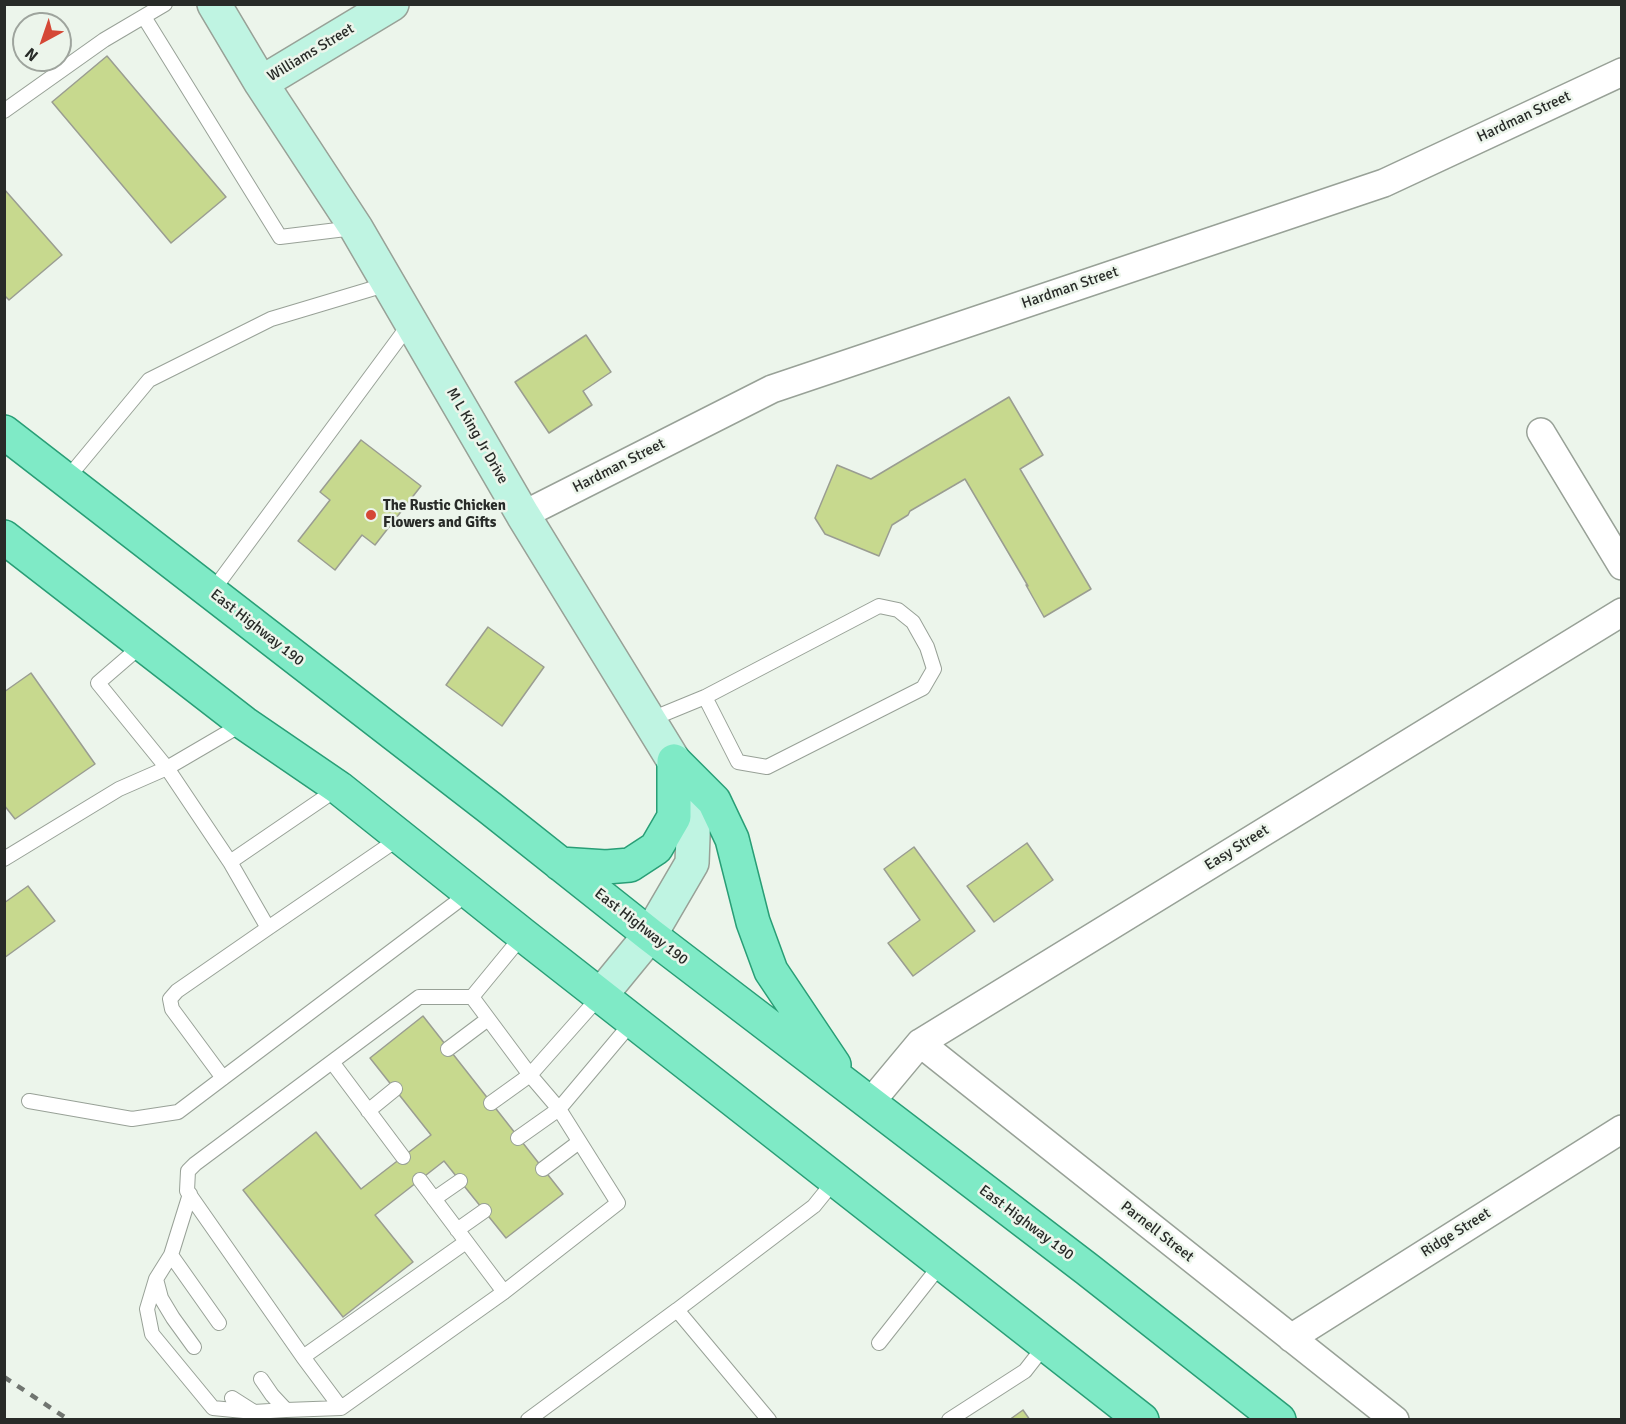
<!DOCTYPE html>
<style>
body{margin:0}
#map{position:relative;width:1626px;height:1424px;overflow:hidden;background:#ecf5eb;font-family:Signika,sans-serif}
canvas{display:block}
.frame{position:absolute;inset:0;border:6px solid #282b28;pointer-events:none}
.north{position:absolute;left:12px;top:12px;width:60px;height:60px;box-sizing:border-box;background:#ecf5eb;border:2px solid #9ea49d;border-radius:50%;rotate:220deg;font-size:16px;font-weight:700;line-height:24px;text-align:center;color:#282b28}
.north::after{content:'';display:block;margin:auto;width:21px;height:27px;background:#d54836;clip-path:polygon(50% 0,100% 100%,50% 72%,0 100%)}
</style>
<div id="map">
<canvas width="1626" height="1424"></canvas>
<div class="frame"></div>
<div class="north">N</div>
</div>
<script>
const ctx = document.querySelector('canvas').getContext('2d');
ctx.lineJoin = 'round';
function fillPath(path, color) {
  ctx.fillStyle = color;
  ctx.fill(path, 'evenodd');
}
function toPath(rows) {
  const path = new Path2D();
  for (const r of rows) {
    path.moveTo(r[0], r[1]);
    for (let i = 2; i < r.length; i += 2) path.lineTo(r[i], r[i + 1]);
  }
  return path;
}
function strokePath(path, color, width, dash) {
  ctx.strokeStyle = color;
  ctx.lineWidth = width;
  ctx.lineCap = dash ? 'butt' : 'round';
  ctx.setLineDash(dash || []);
  ctx.stroke(path);
}
function label(font, color, halo, rows, align = 'center') {
  ctx.font = font + ' Signika,sans-serif';
  ctx.lineWidth = 5;
  ctx.setLineDash([]);
  ctx.textBaseline = 'middle';
  ctx.strokeStyle = halo;
  ctx.fillStyle = color;
  for (const [text, x, y, turn = 0] of rows) {
    ctx.save();
    ctx.translate(x, y);
    ctx.rotate((+turn || 0) * Math.PI / 180);
    ctx.textAlign = isNaN(turn) ? turn : align;
    if (halo) ctx.strokeText(text, 0, 0);
    ctx.fillText(text, 0, 0);
    ctx.restore();
  }
}
const building = toPath([
 [107,56,226,197,171,243,52,102,107,56],
 [4,189,62,255,9,300,4,295,4,189],
 [586,335,611,372,583,391,592,405,549,433,515,382,586,335],
 [1009,397,1043,455,1020,469,1091,589,1044,617,1026,585,1028,586,965,479,910,511,908,515,892,525,879,556,825,534,815,518,837,465,871,479,1009,397],
 [361,440,421,486,375,545,362,535,335,570,298,541,330,500,320,492,361,440],
 [488,627,544,667,502,726,446,685,488,627],
 [31,673,95,764,15,819,4,805,4,692,31,673],
 [1027,843,1053,880,994,922,967,886,1027,843],
 [914,847,975,931,913,976,888,943,920,920,884,869,914,847],
 [28,886,55,921,4,958,4,903,28,886],
 [423,1016,563,1194,506,1238,444,1161,375,1215,413,1262,343,1317,243,1190,316,1132,361,1189,431,1135,370,1058,423,1016],
 [1023,1410,1030,1420,1009,1420,1023,1410]
]);
fillPath(building, '#c7d98e');
strokePath(building, '#9a9d91', 1.5);
const lane = toPath([
 [144,17,280,237,354,228],
 [4,111,104,40,165,4],
 [66,480,149,380,271,319,388,284],
 [211,593,411,322],
 [142,645,98,683,167,768,230,862,268,928],
 [649,720,705,697,879,606,898,610,913,622,927,647,934,669,923,688,767,767,738,762,705,697],
 [401,837,268,928,177,991,170,999,172,1009,223,1078,470,892],
 [4,859,119,789,167,768,244,723],
 [230,862,337,789],
 [472,997,530,1075,559,1109,618,1203,504,1292,341,1408,303,1357,187,1191,188,1171,195,1164,419,997,472,997,523,935],
 [448,1049,488,1019],
 [332,1062,403,1157],
 [29,1101,132,1119,178,1112,223,1078],
 [491,1103,530,1075,600,996],
 [368,1111,395,1089],
 [518,1138,559,1109,633,1021],
 [543,1169,579,1142],
 [420,1180,504,1292],
 [190,1194,171,1255,219,1323],
 [434,1199,460,1181],
 [457,1230,484,1211],
 [171,1255,156,1279,161,1298,173,1318,194,1347],
 [156,1279,147,1309,152,1334,213,1408,254,1412],
 [879,1343,942,1263],
 [303,1357,466,1242],
 [261,1379,272,1395,286,1410,341,1408],
 [232,1398,254,1412,286,1410],
 [528,1420,677,1310],
 [769,1420,677,1310,814,1206,835,1180],
 [949,1420,1025,1371,1046,1344]
]);
const street = toPath([
 [1541,432,1622,566],
 [523,515,772,389,1384,183,1622,72],
 [920,1043,1395,1420],
 [870,1103,920,1043,1622,612],
 [1291,1338,1622,1129]
]);
const secondary = toPath([
 [214,4,261,83,356,228,523,515,674,761,694,810,692,863,650,935,600,996],
 [261,83,392,4]
]);
const primary = toPath([
 [4,432,490,808,650,935,1087,1269,1279,1420],
 [4,537,244,723,339,788,523,935,1142,1420],
 [674,761,714,801,732,839,753,922,771,971,834,1065],
 [560,864,606,867,630,865,656,848,674,817,674,761]
]);
strokePath(lane, '#98a197', 16);
strokePath(street, '#98a197', 30);
strokePath(secondary, '#98a197', 36);
strokePath(primary, '#299e76', 36);
strokePath(lane, '#fff', 14);
strokePath(street, '#fff', 27);
strokePath(secondary, '#bff4e2', 33);
strokePath(primary, '#7feac6', 33);
strokePath(toPath([
 [4,1377,69,1420]
]), '#707570', 4.5, [8, 8]);
for (const [x, y, r, color] of [
 [371,515,6,"#d54836"]
]) {
  const dot = new Path2D();
  dot.arc(x, y, r, 0, 2 * Math.PI);
  ctx.fillStyle = color;
  ctx.fill(dot);
  strokePath(dot, '#ecf5eb', 2);
}
label('15px', '#282b28', '#ecf5eb', [
 ["Williams Street",311,53,-31],
 ["Hardman Street",1524,117,-25],
 ["Hardman Street",1070,288,-19],
 ["M L King Jr Drive",477,436,60],
 ["Hardman Street",619,466,-27],
 ["East Highway 190",257,628,38],
 ["Easy Street",1237,848,-32],
 ["East Highway 190",641,927,38],
 ["East Highway 190",1026,1223,37],
 ["Parnell Street",1157,1232,38],
 ["Ridge Street",1456,1233,-32]
]);
label('bold 15px', '#282b28', '#ecf5eb', [
 ["The Rustic Chicken",383,506],
 ["Flowers and Gifts",383,523]
], 'left');
</script>
